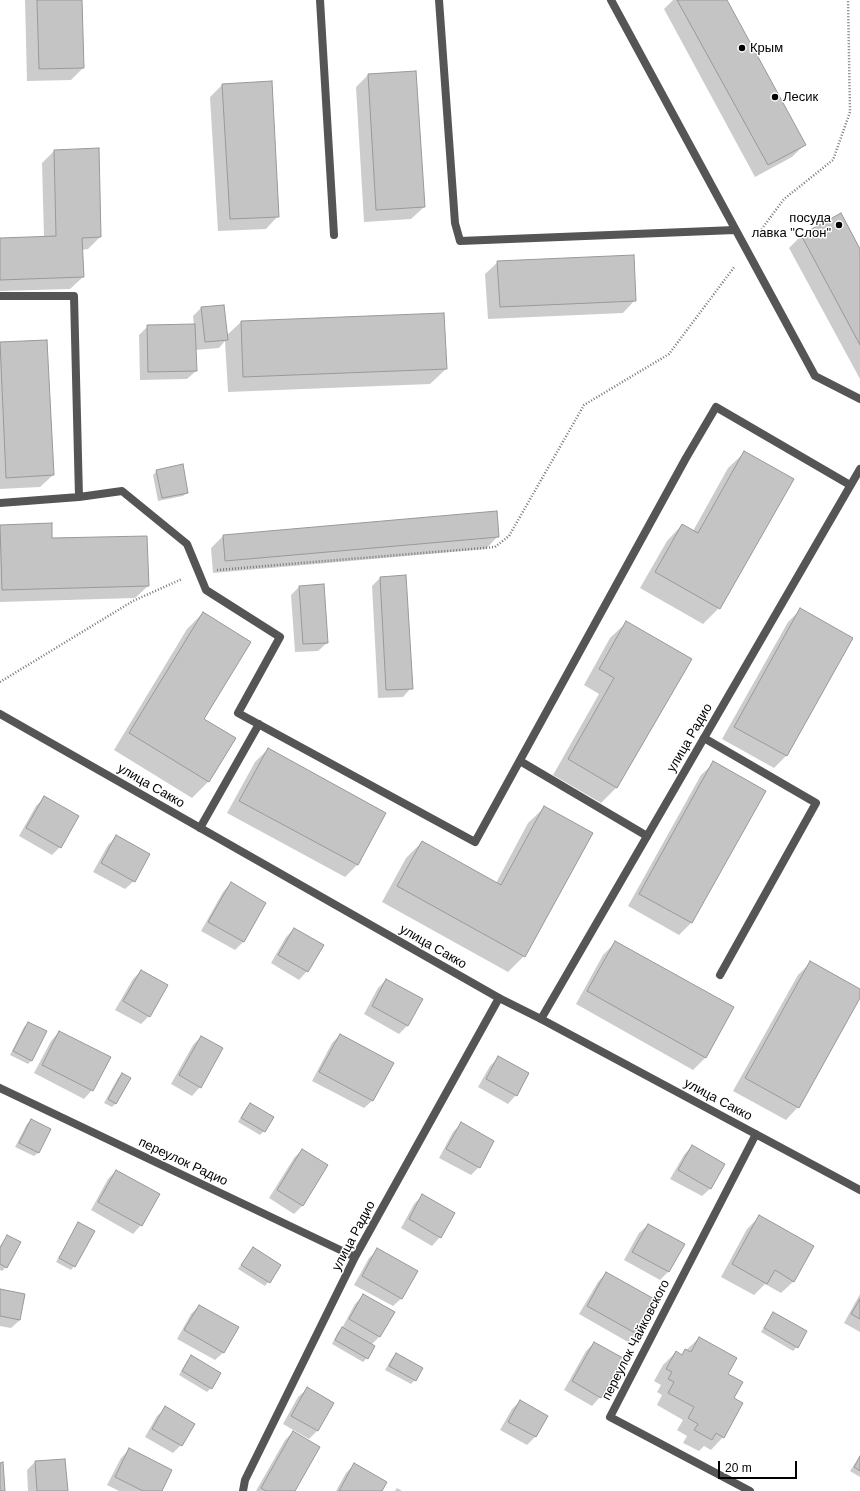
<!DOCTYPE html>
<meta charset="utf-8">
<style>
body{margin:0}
#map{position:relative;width:860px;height:1491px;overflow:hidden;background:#fff;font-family:Helvetica,sans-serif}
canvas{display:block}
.scale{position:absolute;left:718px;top:1461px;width:79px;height:18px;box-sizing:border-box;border:2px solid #000;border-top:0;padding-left:5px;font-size:12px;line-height:14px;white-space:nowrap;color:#000;-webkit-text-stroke:3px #fff;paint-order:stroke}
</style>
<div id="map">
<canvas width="860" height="1491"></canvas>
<div class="scale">20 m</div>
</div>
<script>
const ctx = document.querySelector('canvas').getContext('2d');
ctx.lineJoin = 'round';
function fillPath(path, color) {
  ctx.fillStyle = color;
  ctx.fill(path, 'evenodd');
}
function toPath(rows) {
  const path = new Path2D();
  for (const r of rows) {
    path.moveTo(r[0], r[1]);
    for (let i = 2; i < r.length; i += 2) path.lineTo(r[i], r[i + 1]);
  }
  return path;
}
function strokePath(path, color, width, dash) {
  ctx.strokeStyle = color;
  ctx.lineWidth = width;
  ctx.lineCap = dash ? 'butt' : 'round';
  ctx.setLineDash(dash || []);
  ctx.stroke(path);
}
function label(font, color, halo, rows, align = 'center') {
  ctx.font = font + ' Helvetica,sans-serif';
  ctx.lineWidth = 3;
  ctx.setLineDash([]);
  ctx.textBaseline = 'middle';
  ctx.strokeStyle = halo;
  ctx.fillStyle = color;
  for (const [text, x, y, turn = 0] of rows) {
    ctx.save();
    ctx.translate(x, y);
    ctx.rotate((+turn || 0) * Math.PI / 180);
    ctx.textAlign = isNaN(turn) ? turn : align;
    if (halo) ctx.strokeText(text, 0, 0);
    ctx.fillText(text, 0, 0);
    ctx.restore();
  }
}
fillPath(toPath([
 [25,0,81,0,83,68,71,80,27,81],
 [673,0,726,0,804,145,792,157,755,177,664,9],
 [368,75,424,207,411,219,364,222,356,87],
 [271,82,278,216,266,229,218,231,210,97,222,85],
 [98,149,100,237,88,249,82,250,83,277,70,289,0,291,0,239,44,238,42,163,54,151],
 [801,236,860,251,860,379,789,248],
 [498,262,635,300,623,313,488,319,485,274],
 [201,308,226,336,241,322,446,369,430,384,228,392,225,341,219,348,195,350,196,371,187,379,140,380,139,335,148,326,194,325,193,316],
 [46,341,53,475,40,487,0,489,0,343],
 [744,453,719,608,703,624,640,588,667,541,682,525,693,531,728,468],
 [157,471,187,493,183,496,158,501,153,475],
 [0,526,51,540,148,586,135,598,0,602],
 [223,536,498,536,486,549,213,573,211,548],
 [380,578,411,688,403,697,378,698,372,586],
 [299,587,327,643,318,651,295,652,291,595],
 [800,610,852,639,786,756,774,768,722,739,788,622],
 [203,613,203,719,235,738,208,782,192,798,114,750,187,629],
 [626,623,617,787,601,803,553,775,599,694,584,685,610,638],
 [268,749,385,813,357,865,345,877,227,813,255,762],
 [714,763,765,791,691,923,679,935,628,906,701,775],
 [45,797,60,847,52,855,19,836,36,806],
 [544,808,524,956,508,972,382,902,406,858,422,842,496,883,528,823],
 [117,836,134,881,125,889,93,872,108,845],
 [231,883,265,903,243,942,235,950,201,931,223,892],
 [294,929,307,971,299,980,271,963,286,937],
 [616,942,733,1008,705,1058,693,1070,576,1004,603,955],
 [810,963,860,990,860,996,798,1107,786,1120,733,1091,798,975],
 [141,971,149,1016,141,1024,115,1010,133,979],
 [386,980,407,1026,399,1034,364,1014,378,988],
 [28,1023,32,1060,28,1064,10,1055,24,1027],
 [59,1032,92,1090,84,1099,34,1073,51,1041],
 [340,1035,373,1100,364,1108,312,1081,332,1043],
 [201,1037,222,1049,200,1087,192,1096,171,1084,193,1045],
 [498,1058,528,1074,516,1095,508,1104,478,1087,490,1066],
 [122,1074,116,1103,112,1107,104,1103,118,1078],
 [250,1104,264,1131,260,1135,238,1122,246,1108],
 [31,1120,38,1153,34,1156,15,1147,27,1124],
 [461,1124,479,1167,471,1175,439,1158,453,1132],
 [692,1146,711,1188,702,1196,670,1179,684,1155],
 [302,1150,327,1165,302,1206,294,1214,269,1198,294,1158],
 [116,1171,158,1194,141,1225,133,1234,91,1210,108,1179],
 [422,1196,440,1237,432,1246,401,1228,414,1204],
 [760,1216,794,1281,781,1293,765,1284,754,1295,721,1277,747,1229],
 [79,1224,74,1266,71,1270,56,1262,75,1228],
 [648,1225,668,1272,660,1280,624,1260,639,1233],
 [7,1236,6,1267,2,1271,0,1270,0,1246],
 [253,1248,280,1266,265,1286,238,1269],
 [377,1250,402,1298,393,1306,354,1285,369,1258],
 [606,1273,654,1300,636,1334,628,1342,579,1314,598,1282],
 [0,1290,20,1320,11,1328,0,1326],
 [860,1294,860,1332,844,1323],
 [363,1296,380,1336,371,1345,367,1358,363,1362,332,1344,338,1332,342,1328,355,1304],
 [199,1306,224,1352,215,1360,177,1339,191,1314],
 [774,1313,797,1347,793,1351,761,1332,770,1317],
 [699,1338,727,1374,723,1437,711,1450,704,1446,699,1451,683,1443,687,1436,677,1430,683,1420,657,1405,662,1395,657,1392,661,1385,654,1381,663,1365,676,1352,681,1355],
 [594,1343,600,1397,592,1406,564,1390,586,1351],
 [396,1354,421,1369,415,1380,411,1384,385,1370,392,1358],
 [191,1357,211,1388,207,1392,179,1375,187,1361],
 [307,1389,317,1431,309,1439,283,1424,298,1397],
 [520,1401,547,1416,535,1437,527,1445,500,1430,512,1409],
 [166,1408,181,1445,173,1453,145,1437,157,1416],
 [293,1432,294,1491,256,1491,285,1440],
 [129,1450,161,1491,119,1491,107,1485,121,1458],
 [860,1456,860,1477,850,1471],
 [35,1462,67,1491,28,1491,27,1470],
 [355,1464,381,1491,336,1491,346,1473],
 [397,1488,402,1491,395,1491]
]), '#0003');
const building = toPath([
 [37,0,82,0,84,68,39,69,37,0],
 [677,0,727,0,806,145,768,165,677,0],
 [416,71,425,207,376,210,368,74,416,71],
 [272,81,279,217,230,219,222,84,272,81],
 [99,148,101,237,82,238,84,277,0,280,0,238,56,236,54,150,99,148],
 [841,213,860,249,860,345,801,235,841,213],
 [634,255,636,301,500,307,497,261,634,255],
 [224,305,228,340,205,342,201,307,224,305],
 [444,313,447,369,243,377,241,321,444,313],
 [195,324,197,371,148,372,147,325,195,324],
 [47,340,54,475,6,478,0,342,47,340],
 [744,451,794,479,720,609,655,572,682,524,698,533,744,451],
 [183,464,188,493,162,498,156,470,183,464],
 [497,511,499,537,225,561,223,535,497,511],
 [52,523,52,538,147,536,149,586,2,590,0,525,52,523],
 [406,575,413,689,386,690,380,577,406,575],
 [324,584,328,643,303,644,299,586,324,584],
 [800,608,853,638,787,756,734,727,800,608],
 [203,612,251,642,204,719,236,738,209,782,129,733,203,612],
 [626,621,692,659,617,788,568,759,614,678,599,669,626,621],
 [268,748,386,813,358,865,239,801,268,748],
 [713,761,766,791,692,923,639,894,713,761],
 [44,796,79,816,61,848,26,828,44,796],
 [544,806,593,833,525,957,397,886,422,841,501,885,544,806],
 [116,835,150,854,135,882,101,863,116,835],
 [231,882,266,903,244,942,208,922,231,882],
 [294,928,324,945,308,972,278,955,294,928],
 [615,941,734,1007,706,1058,587,991,615,941],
 [810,961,860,989,860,998,799,1108,745,1078,810,961],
 [141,970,168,985,150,1017,123,1001,141,970],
 [386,979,423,999,408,1026,372,1006,386,979],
 [28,1022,47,1031,32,1061,13,1051,28,1022],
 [59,1031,111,1057,93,1091,42,1065,59,1031],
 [340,1034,394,1063,373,1101,319,1072,340,1034],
 [201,1036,223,1048,201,1088,179,1075,201,1036],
 [498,1056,529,1073,517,1096,486,1079,498,1056],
 [122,1073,131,1078,116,1104,108,1099,122,1073],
 [250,1103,274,1117,265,1132,241,1118,250,1103],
 [31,1119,51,1129,39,1153,19,1143,31,1119],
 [461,1122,494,1141,480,1168,446,1149,461,1122],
 [692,1145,725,1164,711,1189,678,1170,692,1145],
 [302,1149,328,1165,303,1206,277,1190,302,1149],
 [116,1170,160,1194,142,1226,98,1202,116,1170],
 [422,1194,455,1213,441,1238,409,1219,422,1194],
 [759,1215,814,1246,794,1282,775,1270,767,1284,732,1264,759,1215],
 [78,1222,95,1231,75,1267,59,1258,78,1222],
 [648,1224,685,1244,669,1272,632,1252,648,1224],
 [7,1235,21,1242,7,1268,0,1264,0,1248,7,1235],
 [253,1247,281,1265,270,1283,241,1265,253,1247],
 [377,1248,418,1271,402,1299,362,1276,377,1248],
 [606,1272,656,1300,637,1334,587,1306,606,1272],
 [0,1289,25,1294,20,1320,0,1316,0,1289],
 [363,1294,395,1312,380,1337,349,1319,363,1294],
 [860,1299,860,1319,851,1314,860,1299],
 [199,1305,239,1327,224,1353,184,1330,199,1305],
 [773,1312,807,1331,798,1348,764,1328,773,1312],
 [342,1327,375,1346,368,1359,335,1340,342,1327],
 [699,1337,737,1358,728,1374,743,1382,734,1398,743,1403,724,1438,716,1433,712,1440,694,1430,698,1424,688,1418,694,1407,668,1393,674,1382,668,1379,672,1372,666,1369,676,1351,682,1355,685,1349,691,1352,699,1337],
 [594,1342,623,1358,601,1398,572,1381,594,1342],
 [396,1353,423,1368,416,1381,389,1366,396,1353],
 [191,1355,221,1373,212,1389,182,1371,191,1355],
 [307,1387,334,1403,318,1431,291,1416,307,1387],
 [520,1400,548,1416,536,1437,508,1422,520,1400],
 [165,1406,195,1424,182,1446,152,1429,165,1406],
 [293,1431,320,1447,295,1491,266,1491,261,1488,293,1431],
 [129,1448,172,1470,162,1491,143,1491,115,1477,129,1448],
 [860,1456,860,1471,854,1467,860,1456],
 [65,1459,68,1491,37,1491,35,1461,65,1459],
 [3,1462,5,1491,0,1491,0,1463,3,1462],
 [354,1463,387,1482,382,1491,339,1491,354,1463]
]);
fillPath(building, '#c4c4c4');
strokePath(building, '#999', 1);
strokePath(toPath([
 [758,234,784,199,833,160,850,112,848,0],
 [217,570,495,547,509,536,584,405,669,354,735,266],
 [0,682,133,601,182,579]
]), '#777', 2.5, [1, 2]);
strokePath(toPath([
 [320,0,334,235],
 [439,0,455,223,460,241,735,230],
 [611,0,815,376,860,399],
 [0,296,74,296,79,497],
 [0,503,79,497,122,491,187,544,206,590,280,637,238,713,475,842,686,458,716,407,850,485],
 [704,738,816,803,720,975],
 [520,761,647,836],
 [200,828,259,724],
 [541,1019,860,1190],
 [0,1088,355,1257],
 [243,1491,245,1480,355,1257,499,998],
 [750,1491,610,1417,756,1134]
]), '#555', 8);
strokePath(toPath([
 [0,714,499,998,541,1019,860,469]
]), '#555', 8);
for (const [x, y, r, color] of [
 [742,48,4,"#000"],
 [775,97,4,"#000"],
 [839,225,4,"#000"]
]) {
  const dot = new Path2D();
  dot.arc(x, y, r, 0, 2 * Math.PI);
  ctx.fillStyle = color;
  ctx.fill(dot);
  strokePath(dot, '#fff', 1.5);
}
label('13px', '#000', '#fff', [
 ["Крым",750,48],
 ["Лесик",783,97],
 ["посуда",831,218,"right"],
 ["лавка \"Слон\"",831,233,"right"]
], 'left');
label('13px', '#000', '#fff', [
 ["улица Радио",690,738,-60],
 ["улица Сакко",151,786,30],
 ["улица Сакко",433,947,30],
 ["улица Сакко",718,1100,28],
 ["переулок Радио",183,1162,25],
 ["улица Радио",354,1236,-62],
 ["переулок Чайковского",636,1340,-63]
]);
</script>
